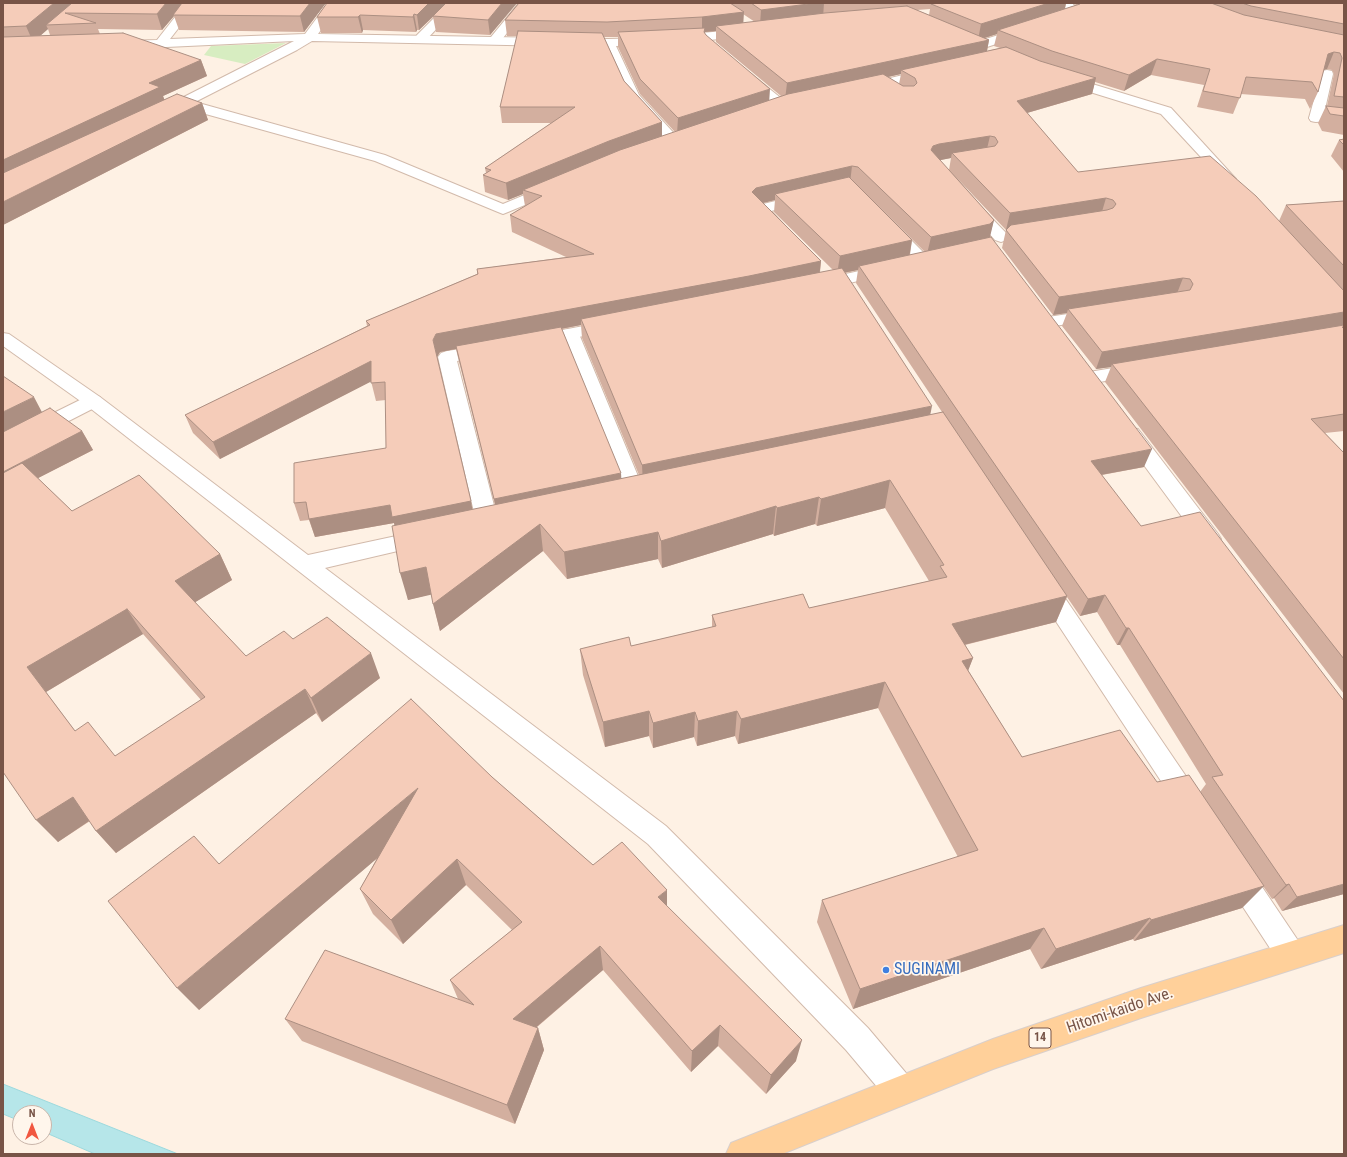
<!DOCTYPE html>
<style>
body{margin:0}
#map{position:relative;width:1347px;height:1157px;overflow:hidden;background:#fef1e4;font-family:"Roboto Condensed",sans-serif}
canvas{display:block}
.frame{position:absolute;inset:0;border:4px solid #785447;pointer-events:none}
.north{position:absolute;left:12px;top:1105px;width:40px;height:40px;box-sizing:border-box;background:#fff6ec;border:1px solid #c9b5aa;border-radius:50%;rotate:0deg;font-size:11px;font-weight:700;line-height:16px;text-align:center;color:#785447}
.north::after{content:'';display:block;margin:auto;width:14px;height:18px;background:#f15740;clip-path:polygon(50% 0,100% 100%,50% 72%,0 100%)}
</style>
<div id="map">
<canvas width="1347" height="1157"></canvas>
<div class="frame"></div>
<div class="north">N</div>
</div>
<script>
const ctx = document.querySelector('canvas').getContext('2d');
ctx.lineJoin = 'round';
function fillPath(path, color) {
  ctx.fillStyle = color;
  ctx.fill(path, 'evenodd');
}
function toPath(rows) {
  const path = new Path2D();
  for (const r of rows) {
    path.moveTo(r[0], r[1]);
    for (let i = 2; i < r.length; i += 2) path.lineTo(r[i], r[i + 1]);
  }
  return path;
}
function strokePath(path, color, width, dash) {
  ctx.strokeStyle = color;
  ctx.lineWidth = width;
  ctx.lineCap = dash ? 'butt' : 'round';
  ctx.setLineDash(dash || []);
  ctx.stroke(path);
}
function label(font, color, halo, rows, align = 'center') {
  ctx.font = font + ' "Roboto Condensed",sans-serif';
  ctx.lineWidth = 3.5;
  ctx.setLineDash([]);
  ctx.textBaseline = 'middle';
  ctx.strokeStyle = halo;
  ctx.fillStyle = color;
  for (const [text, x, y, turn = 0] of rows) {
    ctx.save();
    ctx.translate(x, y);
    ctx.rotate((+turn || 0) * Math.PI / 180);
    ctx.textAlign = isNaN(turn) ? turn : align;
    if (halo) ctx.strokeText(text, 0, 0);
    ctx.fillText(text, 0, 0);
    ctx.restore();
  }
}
fillPath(toPath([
 [286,43,245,64,204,55,211,46]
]), '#d7edc1');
const water = toPath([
 [3,1084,178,1154,95,1154,44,1132,44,1113,20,1113,20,1121,3,1114,3,1084]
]);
fillPath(water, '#b6e6e9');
strokePath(water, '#9cd8dc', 1);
const lane = toPath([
 [449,3,461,3,425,41,417,41,415,38,417,35,449,3],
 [519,3,531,3,499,43,491,43,489,40,491,37,519,3],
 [1060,3,1072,3,1078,10,1075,18,981,49,973,49,971,46,973,43,1065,14,1066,10,1060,3],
 [1327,70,1332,71,1333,74,1323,118,1321,121,1316,122,1311,121,1309,118,1321,74,1322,71,1327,70],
 [746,73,751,74,787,103,789,106,787,109,777,109,741,80,740,77,741,74,746,73],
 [972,201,977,203,1007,234,1009,237,1007,240,1001,242,995,240,967,209,964,206,967,203,972,201],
 [1094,310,1100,311,1103,315,1100,319,1048,327,1042,326,1039,322,1042,318,1048,317,1094,310],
 [570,329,576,330,579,334,645,493,642,498,635,500,628,498,625,493,561,334,564,330,570,329],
 [93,395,100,397,102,401,100,405,10,451,3,453,3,438,86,397,93,395]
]);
const street = toPath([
 [186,3,198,3,170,39,305,34,328,3,340,3,318,34,608,39,652,38,654,41,652,44,648,45,616,46,639,95,681,141,679,144,674,145,669,144,628,99,604,47,312,41,297,50,195,102,385,155,503,204,546,186,551,185,556,186,558,189,556,192,508,212,503,214,498,212,375,161,184,108,177,110,172,109,170,106,172,103,294,41,124,49,120,48,118,45,120,42,124,41,157,40,186,3],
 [745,29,749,30,751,33,749,36,680,43,676,42,674,39,676,36,680,35,745,29],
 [929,69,934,70,935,73,934,76,865,92,860,91,858,88,860,85,929,69],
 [1066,76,1171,108,1236,179,1234,182,1229,183,1224,182,1161,114,1061,83,1060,80,1061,77,1066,76],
 [1316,114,1344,116,1344,124,1311,121,1309,118,1311,115,1316,114],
 [804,194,809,196,812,199,809,202,771,211,784,225,782,228,776,230,770,228,752,209,755,206,804,194],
 [890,223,896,225,929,258,931,261,929,264,923,266,917,264,884,231,882,228,884,225,890,223],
 [887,265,893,267,895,270,893,273,819,290,813,289,811,285,813,281,887,265],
 [610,321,616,322,619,326,616,330,536,345,530,344,527,340,530,336,536,335,610,321],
 [3,333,9,334,100,397,308,555,424,530,432,533,435,538,432,543,325,568,666,826,868,1028,911,1079,916,1090,911,1101,900,1106,889,1101,846,1050,648,844,86,405,3,346,3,333],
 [487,345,493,346,496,350,493,354,457,361,499,525,495,530,488,533,481,530,477,525,438,357,441,353,447,351,487,345],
 [1137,364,1143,366,1146,370,1143,374,1089,384,1083,382,1080,378,1083,374,1089,372,1137,364],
 [1131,428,1138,429,1218,534,1221,539,1218,544,1210,547,1202,544,1121,434,1124,429,1131,428],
 [1044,577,1052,579,1198,794,1202,802,1198,810,1189,814,1180,810,1036,591,1033,585,1036,579,1044,577],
 [1236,859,1246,863,1301,945,1305,955,1301,965,1291,969,1281,965,1226,881,1222,872,1226,863,1236,859]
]);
const primary = toPath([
 [1344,925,1344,953,1141,1018,993,1069,782,1154,726,1154,731,1143,993,1039,1141,988,1344,925]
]);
strokePath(lane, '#d2baab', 2);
strokePath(street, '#d2baab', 2);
strokePath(primary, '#d9cfcb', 2);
fillPath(lane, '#fff');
fillPath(street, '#fff');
fillPath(primary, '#ffd09a');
fillPath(toPath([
 [3,3,326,3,304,32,179,30,174,16,162,30,98,29,100,34,201,60,207,76,163,96,164,99,202,103,208,120,3,225],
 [48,29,50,35,40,36],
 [327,3,517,3,490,35,436,32,433,17,419,30,417,30,416,32,363,30,362,33,321,33,317,17],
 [519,3,1066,3,1065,9,1076,5,1073,3,1344,3,1344,135,1322,131,1318,123,1326,106,1327,106,1334,74,1332,70,1327,69,1324,69,1318,92,1310,109,1305,99,1241,94,1233,114,1197,107,1204,85,1151,75,1124,91,1095,82,1092,94,1027,113,1078,172,1279,221,1286,205,1344,201,1344,431,1325,433,1344,453,1344,694,1105,382,1111,367,1096,369,1062,326,1067,313,1053,315,1002,248,1006,230,956,177,994,220,989,238,1144,467,1102,475,1344,894,1282,911,1274,898,1272,899,1263,886,1242,908,1134,941,1133,939,1041,969,1030,949,853,1009,817,922,822,900,958,857,878,708,738,744,735,736,697,746,694,737,653,748,649,736,605,747,583,675,580,649,631,646,712,627,712,615,809,608,929,581,885,508,817,526,815,524,774,536,773,534,662,568,658,559,567,579,543,551,440,631,431,594,408,600,394,523,315,537,309,520,300,521,294,503,386,448,386,400,376,401,371,381,220,459,193,433,185,415,367,326,366,321,477,274,477,269,566,257,512,232,510,215,525,206,523,194,508,200,485,192,483,175,486,173,485,168,551,123,502,123,500,107,517,36,507,36,505,20],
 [930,9,929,15,917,10],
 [743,14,755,22,743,23],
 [716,31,716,42,781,96,769,101,705,34,705,32],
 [997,34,994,46,1000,48,987,51,989,40,985,38],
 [604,37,618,37,618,47,640,94,675,132,662,136,662,122,624,81],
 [901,74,899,84,888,77],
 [951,158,949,170,940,160],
 [856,184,925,252,910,255,912,240],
 [775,200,774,212,833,270,820,273,821,261,762,203],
 [858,270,856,283,942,412,930,415,845,273],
 [581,325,582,338,639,475,621,479,562,329],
 [456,349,459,362,495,505,472,510,437,357,440,352],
 [1067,597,1080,616,1097,612,1117,645,1120,645,1206,784,1200,792,1157,782,1022,757,968,670,973,658,965,645,1056,622],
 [1344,139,1344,172,1331,156,1339,140],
 [42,412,82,431,93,450,38,478,72,511,220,554,232,580,195,602,246,656,293,639,380,678,322,722,316,713,116,853,96,831,90,821,58,842,3,772],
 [143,634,201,700,115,756,75,731,46,692],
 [492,777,593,865,667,907,796,1061,766,1094,718,1046,691,1072,603,970,536,1028,538,1028,544,1050,515,1124,302,1041,285,1019,458,999,450,980,512,930,466,885,403,944,373,914,360,889,377,858,199,1010,219,864]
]), '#d3af9f');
fillPath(toPath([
 [54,3,79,3,46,25,48,29,33,42,26,26],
 [166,3,185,3,173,15,174,16,162,30,157,14],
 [310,3,326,3,304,32,300,16],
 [429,3,447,3,419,30,417,15],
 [502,3,517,3,490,35,488,20],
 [816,3,824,3,823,18,760,25,761,10],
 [1049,3,1066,3,1064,13,998,30,997,34,978,40,981,24],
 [744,12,743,28,716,26,716,31,705,32,705,43,702,32,702,17],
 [414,14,417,30,416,32,413,17],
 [360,15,363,30,362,33,358,17],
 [989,40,986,56,901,70,901,74,785,100,787,83],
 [1334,52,1327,69,1321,71,1328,54],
 [1157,59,1151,75,1124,91,1129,75],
 [201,60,207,76,163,96,166,104,3,181,3,160,149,83],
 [1096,78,1092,94,1013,117,1017,101],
 [770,89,769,104,677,134,678,118],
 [202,103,208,120,3,225,3,202],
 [662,122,662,138,523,190,523,194,508,200,506,183,609,141],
 [990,136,986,153,952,153,951,158,936,161,931,150,933,146,939,144],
 [852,166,850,183,775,194,775,200,755,205,752,192,756,188],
 [1106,198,1101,215,1006,230,1010,213],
 [994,220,990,237,986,242,927,254,931,237],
 [912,240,909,258,859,266,858,270,837,274,840,256],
 [821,261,819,278,581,319,581,325,440,352,437,357,433,340,436,334],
 [1183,278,1176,296,1068,309,1067,313,1053,315,1059,297],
 [1344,312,1344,327,1112,364,1111,367,1096,369,1102,352],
 [371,361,376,379,220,459,213,442],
 [34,397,44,416,3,436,3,412],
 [932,406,928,426,643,484,642,465],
 [82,431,93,450,5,495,3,492,3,472],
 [1152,449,1144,467,1084,478,1091,461],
 [621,473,622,489,497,514,494,499],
 [890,480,885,508,817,526,821,499],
 [819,497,815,524,774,536,777,508],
 [471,501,474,519,397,535,394,523,315,537,309,519,390,505],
 [776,506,773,534,662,568,661,541],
 [540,524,543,551,440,631,433,604],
 [658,532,658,559,567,579,564,552],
 [220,554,232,580,189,606,175,581],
 [426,567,434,594,408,600,400,573],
 [1105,595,1097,612,1080,616,1088,599],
 [1067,596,1056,622,943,650,952,624],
 [127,609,143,634,46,692,94,755,27,667],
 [1126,628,1129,628,1120,645,1117,645],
 [371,653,380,678,322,722,311,698],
 [973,658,963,684,962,661],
 [885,682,878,708,738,744,741,719],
 [305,689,316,713,116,853,96,831],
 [649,711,649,736,605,747,603,722],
 [737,711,735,736,697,746,698,721],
 [695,712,694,737,653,748,653,723],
 [418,788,428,815,199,1010,177,988],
 [73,797,92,819,58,842,36,820],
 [457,859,466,885,403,944,391,920],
 [1289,884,1274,898,1272,899,1286,885],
 [1344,884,1344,894,1282,911,1297,897],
 [1264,886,1242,908,1134,941,1151,920],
 [667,890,667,915,658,897],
 [1150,918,1133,939,1041,969,1056,949],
 [1044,928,1030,949,853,1009,860,989],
 [600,946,603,970,520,1041,513,1019],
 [720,1025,718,1046,691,1072,692,1051],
 [538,1028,544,1050,515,1124,507,1105],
 [802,1040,796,1061,766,1094,771,1075]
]), '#ac8f82');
const building = toPath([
 [3,3,54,3,26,26,3,27,3,3],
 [72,3,166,3,157,14,65,13,96,23,46,25,72,3],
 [182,3,310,3,300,16,173,15,182,3],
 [327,3,429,3,417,15,414,14,413,17,360,15,358,17,317,17,327,3],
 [446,3,502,3,488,20,433,16,446,3],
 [519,3,730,3,744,12,702,17,607,22,505,20,519,3],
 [751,3,816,3,761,10,751,3],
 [942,3,1049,3,981,24,931,4,942,3],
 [1080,3,1211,3,1244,15,1344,35,1344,97,1334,96,1342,58,1340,53,1334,52,1328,54,1318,92,1312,82,1246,77,1240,98,1203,91,1210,69,1157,59,1129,75,1052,51,998,30,1080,4,1080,3],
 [1242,3,1344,3,1344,24,1251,6,1242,3],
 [907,6,989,40,787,83,716,26,825,13,907,6],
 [705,28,704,32,706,35,770,89,678,118,640,79,618,32,705,28],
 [518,31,602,33,624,81,662,122,609,141,506,183,483,175,491,170,485,168,575,107,500,107,518,31],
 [123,33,201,60,149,83,160,87,3,160,3,37,123,33],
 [1006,47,1040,61,1096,78,1017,101,1078,172,1210,156,1256,196,1344,291,1344,312,1102,352,1068,309,1190,290,1193,284,1190,279,1183,278,1059,297,1006,230,1011,225,1107,210,1113,208,1116,204,1113,200,1106,198,1010,213,952,153,995,146,998,142,995,137,990,136,939,144,933,146,931,150,994,220,990,224,931,237,858,167,852,166,756,188,752,192,821,261,749,276,436,334,433,340,471,501,392,517,390,505,309,519,306,502,294,503,294,463,386,448,385,382,371,383,371,361,213,442,185,415,370,325,366,321,478,274,477,269,594,254,510,215,542,196,523,190,620,150,788,94,883,74,903,86,914,86,917,83,915,78,901,70,1006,47],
 [177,94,202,103,3,202,3,173,177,94],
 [1326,106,1344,108,1344,116,1330,114,1326,106],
 [1344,139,1344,145,1339,140,1344,139],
 [849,177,912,240,840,256,775,194,849,177],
 [1344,201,1344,266,1286,205,1344,201],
 [991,237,1152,449,1091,461,1141,526,1200,512,1344,701,1344,884,1297,897,1289,884,1286,885,1212,777,1223,775,1129,628,1126,628,1105,595,1088,599,955,407,859,266,991,237],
 [842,268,932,406,642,465,581,319,842,268],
 [1344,325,1344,327,1342,327,1344,329,1344,414,1311,419,1344,453,1344,659,1112,364,1344,325],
 [561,327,621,473,494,499,456,346,561,327],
 [3,376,34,397,3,412,3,376],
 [50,408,82,431,3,472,3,432,50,408],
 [943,412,1067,596,952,624,973,658,962,661,1022,757,1120,730,1157,782,1189,775,1264,886,1151,920,1150,918,1056,949,1044,928,860,989,822,900,978,850,885,682,741,719,737,711,698,721,695,712,653,723,649,711,603,722,580,649,629,637,631,646,716,626,712,615,803,594,809,608,947,577,940,566,944,565,890,480,821,499,819,497,777,508,776,506,661,541,658,532,564,552,540,524,433,604,426,567,400,573,392,526,943,412],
 [22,463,72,511,139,475,220,554,175,581,246,656,284,631,293,639,327,617,371,653,311,698,305,689,96,831,73,797,36,820,3,772,3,473,22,463],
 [127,609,205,697,115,756,88,722,75,731,27,667,127,609],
 [411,699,492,777,593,865,622,842,667,890,658,897,802,1040,771,1075,720,1025,692,1051,600,946,513,1019,538,1028,507,1105,285,1019,325,950,474,1005,450,980,522,922,457,859,391,920,360,889,418,788,177,988,108,901,194,836,219,864,411,699]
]);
fillPath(building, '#f5ccb9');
strokePath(building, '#ac8f82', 1);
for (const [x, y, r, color] of [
 [886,970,4,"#3f7fe0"]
]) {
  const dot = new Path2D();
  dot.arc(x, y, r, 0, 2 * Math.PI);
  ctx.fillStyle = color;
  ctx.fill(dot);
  strokePath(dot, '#fff6ec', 1.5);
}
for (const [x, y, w] of [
 [1040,1038,22]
]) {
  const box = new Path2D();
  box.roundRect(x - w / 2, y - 10, w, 20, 3);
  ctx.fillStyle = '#fff6ec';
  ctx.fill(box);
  strokePath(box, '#785447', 1);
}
label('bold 12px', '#785447', null, [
 ["14",1040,1038]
]);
label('16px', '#366cbe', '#fff6ec', [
 ["SUGINAMI",894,970]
], 'left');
label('16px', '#785447', '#fff6ec', [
 ["Hitomi-kaido Ave.",1120,1011,-19]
]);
</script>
